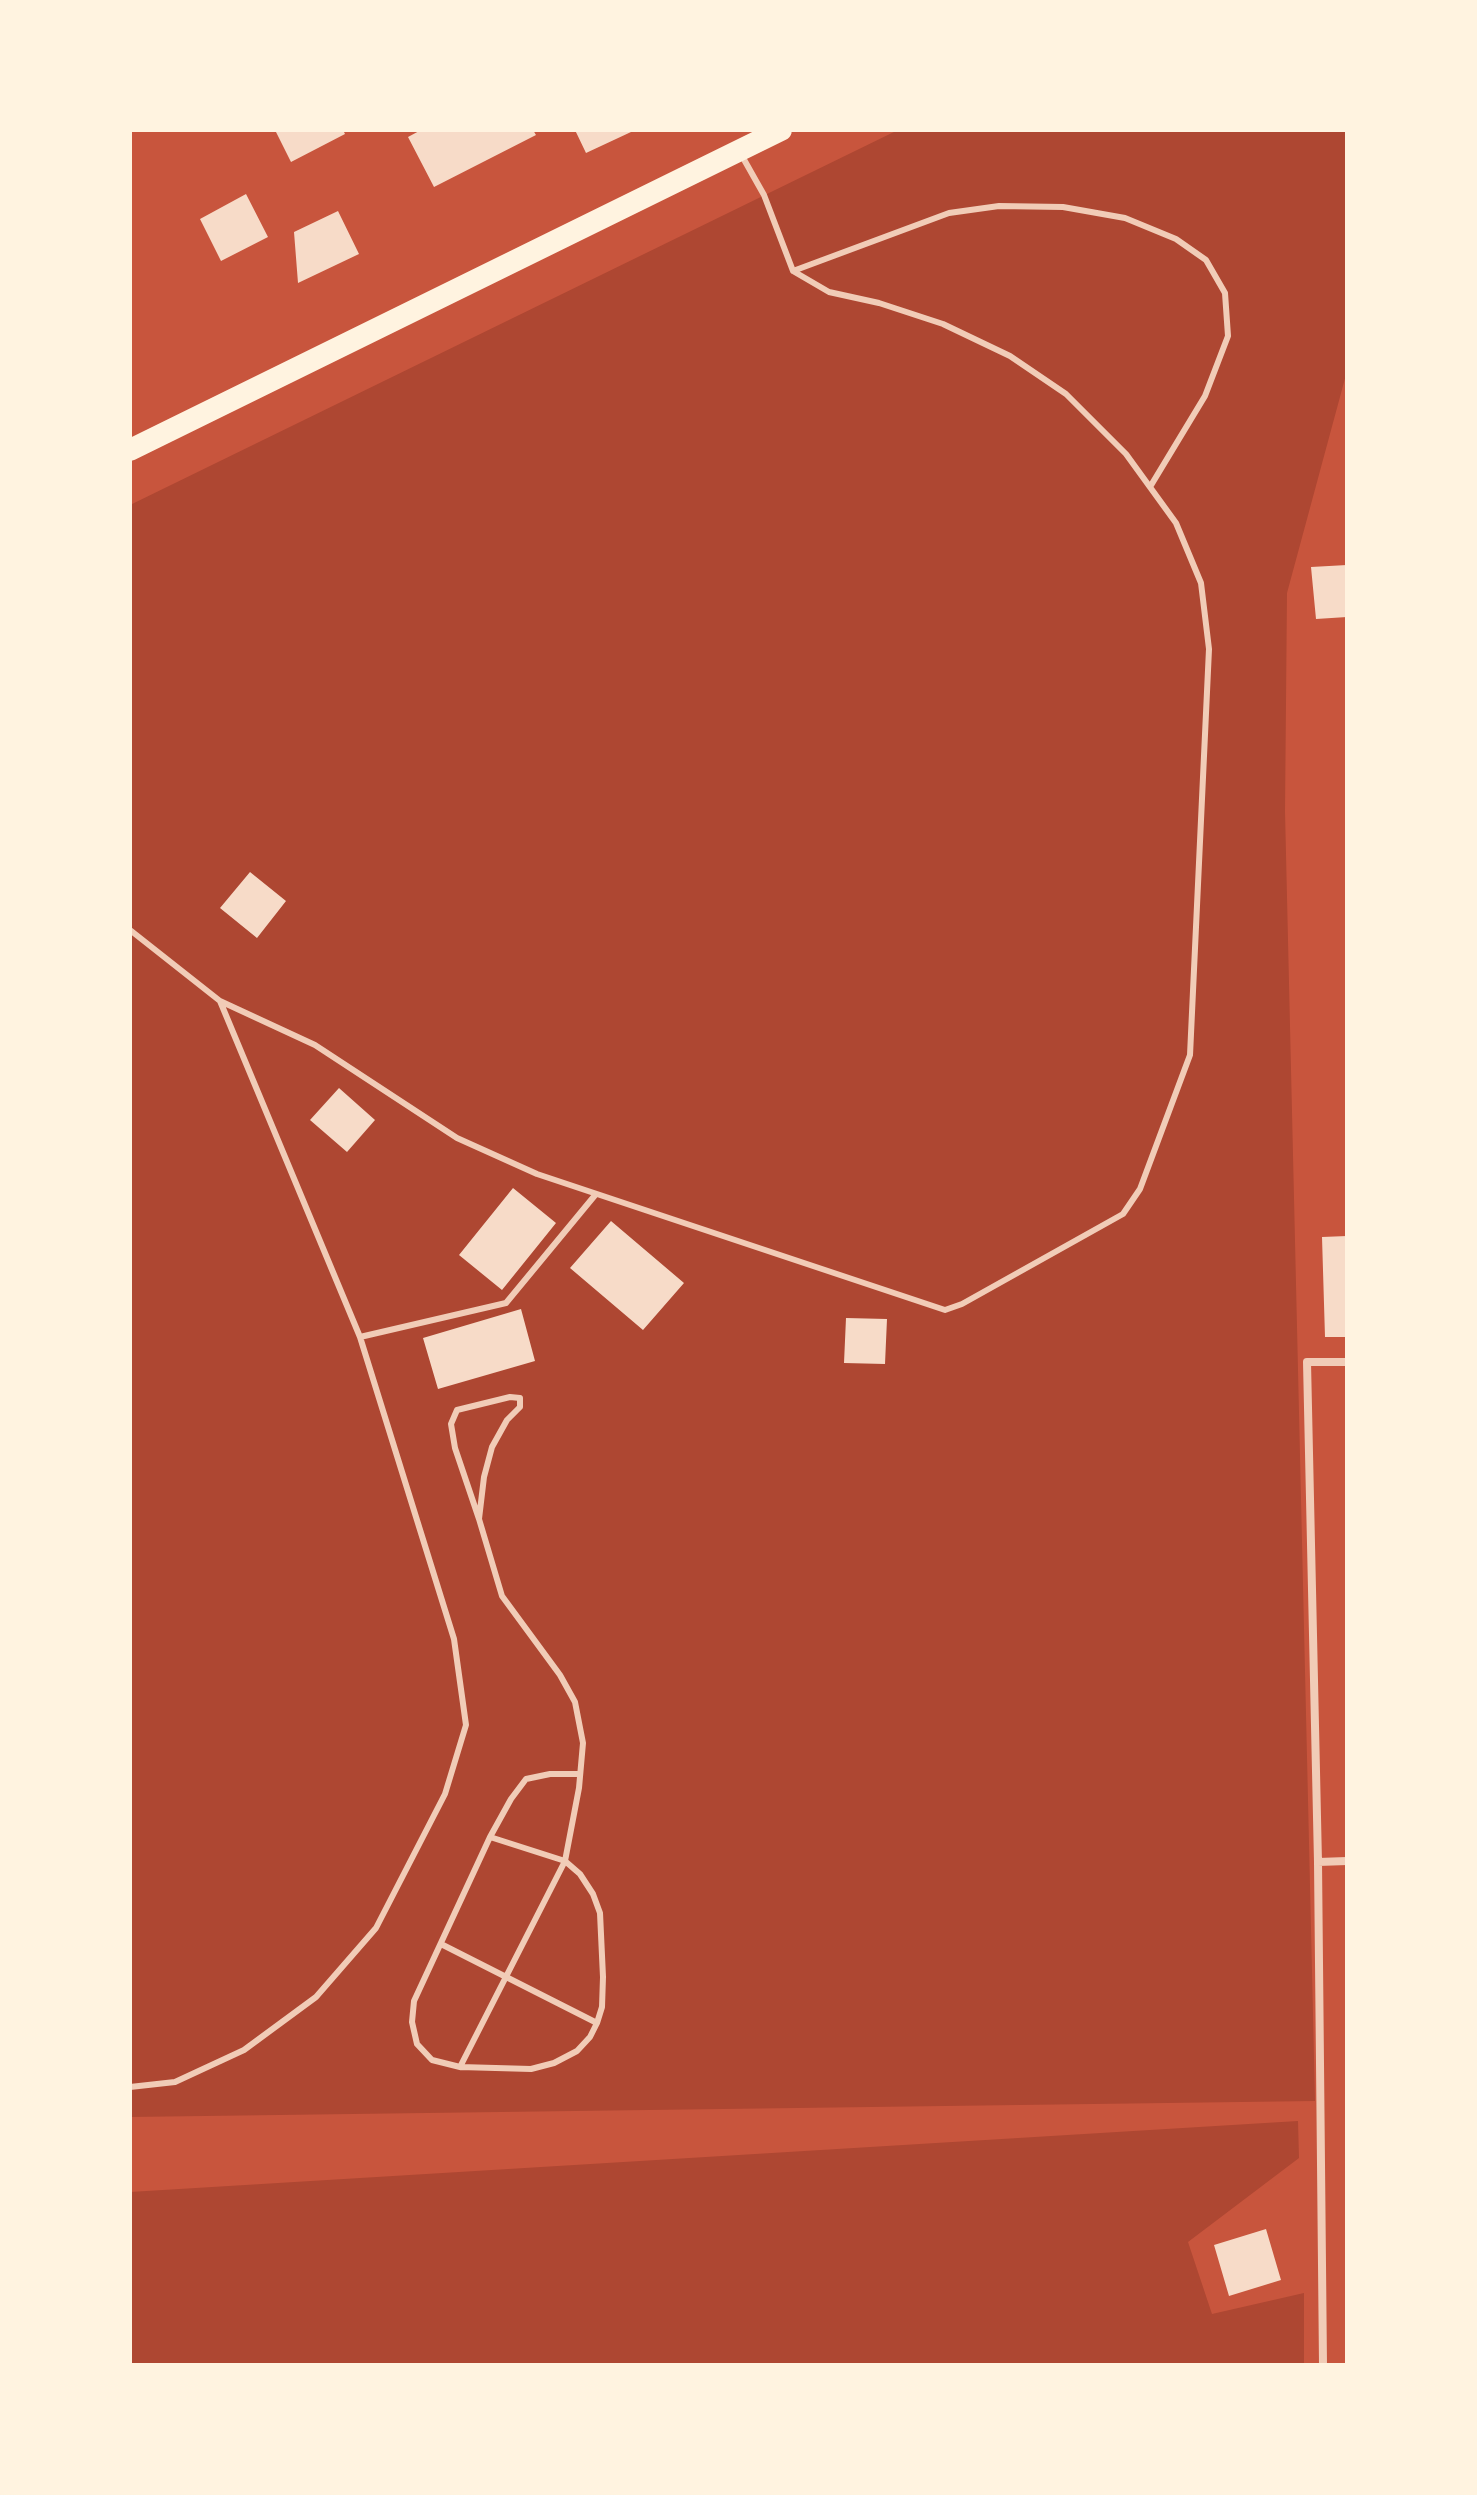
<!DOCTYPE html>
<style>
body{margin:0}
#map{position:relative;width:1477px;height:2495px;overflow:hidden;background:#c8553d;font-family:"IBM Plex Sans",sans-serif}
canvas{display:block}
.frame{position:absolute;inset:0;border:132px solid #fff3e0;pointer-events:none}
</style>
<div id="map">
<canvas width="1477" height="2495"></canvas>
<div class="frame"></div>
</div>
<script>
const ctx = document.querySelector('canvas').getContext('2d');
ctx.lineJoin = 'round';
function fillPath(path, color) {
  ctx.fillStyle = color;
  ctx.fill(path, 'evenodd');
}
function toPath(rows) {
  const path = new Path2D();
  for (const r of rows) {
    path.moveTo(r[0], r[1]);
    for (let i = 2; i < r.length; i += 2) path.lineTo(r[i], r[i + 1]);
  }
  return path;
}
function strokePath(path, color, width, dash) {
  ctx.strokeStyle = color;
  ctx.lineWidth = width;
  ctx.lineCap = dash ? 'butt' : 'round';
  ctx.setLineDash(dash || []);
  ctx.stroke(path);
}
fillPath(toPath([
 [898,130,1347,130,1347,371,1287,593,1285,811,1315,2101,130,2117,130,505],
 [1298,2121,1299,2158,1188,2242,1212,2314,1304,2293,1304,2365,130,2365,130,2192]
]), '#ae4732');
fillPath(toPath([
 [275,130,343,130,345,134,291,162],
 [421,130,533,130,536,135,434,187,408,137],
 [575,130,629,130,631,132,586,153],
 [246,194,268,237,221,261,200,219],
 [338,211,359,254,298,283,294,232],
 [1347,565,1347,617,1316,619,1311,567],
 [250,872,286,901,257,938,220,908],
 [339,1088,375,1120,347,1152,310,1120],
 [513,1188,556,1223,502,1290,459,1255],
 [611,1221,684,1283,643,1330,570,1268],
 [1347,1236,1347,1337,1325,1337,1322,1237],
 [521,1309,535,1361,438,1389,423,1338],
 [846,1318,887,1319,885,1364,844,1363],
 [1266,2229,1281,2280,1229,2296,1214,2245]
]), '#f7dbc8');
strokePath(toPath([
 [793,271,949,213,999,206,1063,207,1125,218,1176,239,1206,260,1225,293,1228,336,1205,396,1150,487],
 [130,930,220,1001,360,1337,454,1639,466,1725,445,1794,376,1928,316,1997,244,2050,175,2082,130,2087],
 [220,1001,315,1045,457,1138,537,1174,945,1310,962,1304,1123,1214,1140,1189,1190,1055,1209,649,1201,583,1176,523,1126,454,1066,394,1010,356,943,324,879,303,829,292,793,271,764,195,742,156],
 [360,1337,506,1303,596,1194],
 [490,1837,565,1861,580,1874,593,1894,600,1913,603,1977,602,2007,597,2023,590,2037,577,2051,554,2063,531,2069,460,2067,432,2060,417,2044,412,2022,414,2001,490,1837,511,1799,526,1779,550,1774,580,1774],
 [441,1944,597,2023],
 [460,2067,565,1861,579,1788,583,1743,575,1702,560,1675,502,1596,479,1519,484,1477,492,1447,507,1420,520,1407,520,1398,510,1397,457,1410,451,1424,455,1448,479,1519]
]), '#f1ccb7', 6);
strokePath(toPath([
 [1318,1862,1347,1861],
 [1323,2365,1318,1862,1307,1362,1347,1362]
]), '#f1ccb7', 8);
strokePath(toPath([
 [130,450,781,130]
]), '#fff3e0', 22);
</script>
